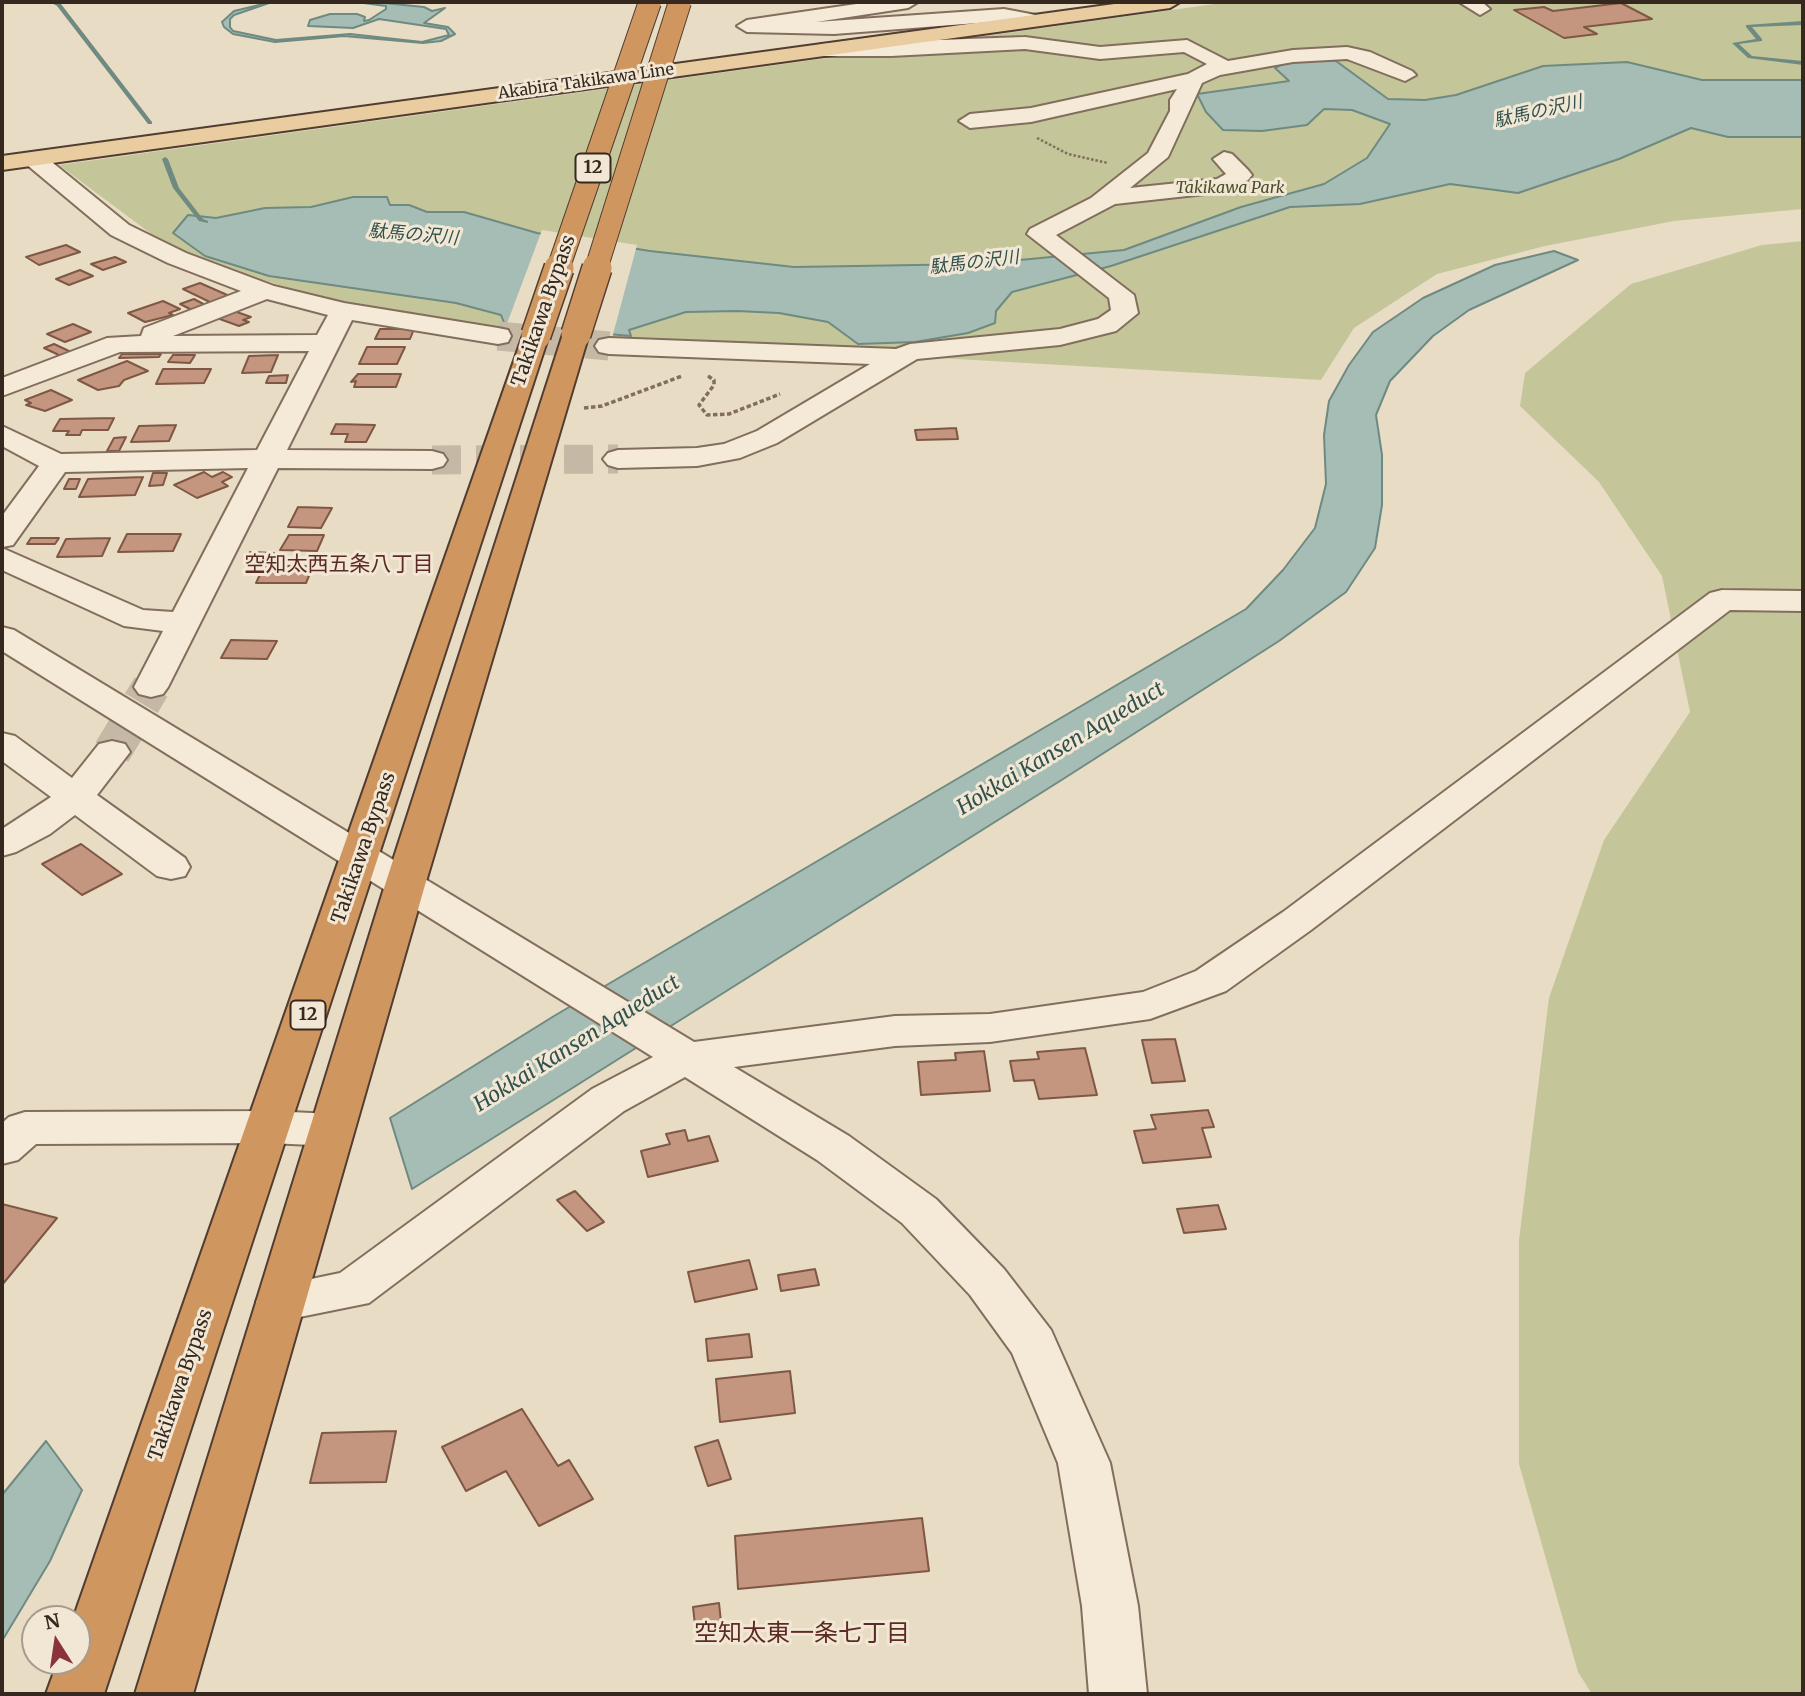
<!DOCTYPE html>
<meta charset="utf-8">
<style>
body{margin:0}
#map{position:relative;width:1805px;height:1696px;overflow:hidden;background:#e9dcc5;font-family:Merriweather,serif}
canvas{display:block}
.frame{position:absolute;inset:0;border:4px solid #34281f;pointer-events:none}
.north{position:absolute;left:21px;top:1605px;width:70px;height:70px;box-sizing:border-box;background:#f2e7d4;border:2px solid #a69b8c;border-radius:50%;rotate:348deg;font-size:19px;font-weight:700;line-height:28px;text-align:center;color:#34281f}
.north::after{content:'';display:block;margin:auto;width:24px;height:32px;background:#8b333b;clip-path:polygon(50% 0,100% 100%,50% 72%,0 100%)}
</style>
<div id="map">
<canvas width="1805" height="1696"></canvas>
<div class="frame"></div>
<div class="north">N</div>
</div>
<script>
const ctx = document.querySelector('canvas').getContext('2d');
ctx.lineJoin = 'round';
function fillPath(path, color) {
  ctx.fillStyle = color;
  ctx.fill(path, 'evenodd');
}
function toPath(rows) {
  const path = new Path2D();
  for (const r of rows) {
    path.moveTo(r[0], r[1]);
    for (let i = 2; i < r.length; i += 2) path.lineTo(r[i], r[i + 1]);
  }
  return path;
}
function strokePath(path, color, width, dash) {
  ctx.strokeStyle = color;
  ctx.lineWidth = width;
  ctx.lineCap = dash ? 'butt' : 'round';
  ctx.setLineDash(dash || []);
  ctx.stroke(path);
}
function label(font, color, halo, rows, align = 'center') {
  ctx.font = font + ' Merriweather,"Noto Sans JP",serif';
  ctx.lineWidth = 6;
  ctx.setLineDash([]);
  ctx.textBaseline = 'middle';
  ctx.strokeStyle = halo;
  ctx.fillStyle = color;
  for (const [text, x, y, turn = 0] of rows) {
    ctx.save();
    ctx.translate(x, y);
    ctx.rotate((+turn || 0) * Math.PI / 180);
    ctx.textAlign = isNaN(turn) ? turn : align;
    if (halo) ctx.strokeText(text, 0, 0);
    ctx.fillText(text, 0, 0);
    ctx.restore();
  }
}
fillPath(toPath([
 [1229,2,1803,2,1803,209,1674,221,1545,246,1437,274,1354,328,1321,380,627,340,472,324,342,303,217,267,154,236,59,165],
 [1803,241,1803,1694,1592,1694,1578,1672,1519,1464,1519,1240,1549,998,1604,840,1690,712,1662,576,1599,482,1520,406,1525,373,1631,284,1762,245]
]), '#c4c69a');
const water = toPath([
 [272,2,234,15,230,19,230,27,233,31,276,40,350,34,422,42,449,35,446,29,379,19,353,28,308,26,310,20,330,14,357,14,365,17,364,21,369,20,386,9,386,6,356,2,374,2,424,7,432,11,445,8,424,23,448,27,455,34,441,41,423,43,344,36,275,42,233,34,224,27,222,22,234,11,272,2],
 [1315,57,1336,61,1388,99,1425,100,1456,95,1543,66,1627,62,1702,80,1803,80,1803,137,1728,137,1691,128,1619,159,1518,193,1450,184,1360,204,1290,207,1111,266,1012,292,996,311,995,323,968,333,915,342,858,344,828,322,779,313,737,311,686,312,629,330,631,336,505,325,501,315,456,303,269,276,205,256,173,233,188,215,216,218,265,208,311,207,353,197,387,197,390,205,409,205,427,212,464,212,537,233,650,251,794,267,978,264,1124,250,1241,207,1324,184,1367,158,1390,124,1352,110,1324,109,1307,125,1262,131,1223,130,1206,112,1197,94,1289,81,1275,68,1288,61,1315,57],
 [1554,251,1578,260,1469,310,1433,336,1390,381,1376,415,1382,455,1382,505,1375,548,1346,592,1279,641,1060,781,412,1189,390,1118,554,1016,1246,609,1283,570,1315,528,1326,484,1324,435,1329,401,1349,365,1373,332,1423,298,1495,265,1554,251],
 [46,1441,82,1490,50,1561,2,1641,2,1495,46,1441]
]);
fillPath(water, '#a6bdb5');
strokePath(water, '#6e8a81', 2);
fillPath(toPath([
 [542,230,637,245,612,338,505,329]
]), '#e9dcc5');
fillPath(toPath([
 [50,2,57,2,61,4,152,122,152,124,148,124,57,6,50,2],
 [1803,21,1803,25,1752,27,1762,39,1762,41,1739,44,1752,56,1803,61,1803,65,1748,58,1732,43,1756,39,1746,27,1746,25,1803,21],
 [165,157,168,159,179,188,203,219,208,221,208,223,199,221,173,188,162,159,165,157]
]), '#6e8a81');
const building = toPath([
 [1621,3,1652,19,1584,27,1597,34,1564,38,1514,10,1544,7,1553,11,1621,3],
 [66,245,80,252,39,265,26,257,66,245],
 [115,257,126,262,103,270,91,264,115,257],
 [80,270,93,276,69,285,56,279,80,270],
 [200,283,234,298,216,305,183,289,200,283],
 [194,299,209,307,196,312,180,304,194,299],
 [163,301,180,309,169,313,173,315,145,322,128,313,163,301],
 [234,311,251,317,243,320,249,322,239,326,217,318,234,311],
 [73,324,91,332,65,342,47,334,73,324],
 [380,329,414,329,410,339,375,339,380,329],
 [54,344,71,352,61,356,44,348,54,344],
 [367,347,405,347,397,364,359,364,367,347],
 [122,354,161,354,159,357,119,358,122,354],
 [173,355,195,355,190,363,168,362,173,355],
 [278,355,271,372,242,373,249,356,278,355],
 [127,361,148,371,124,380,119,386,98,390,78,380,127,361],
 [163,369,211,369,204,383,156,384,163,369],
 [358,374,401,374,396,387,354,387,356,381,351,382,358,374],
 [288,375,286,383,266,383,269,376,288,375],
 [51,390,72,400,45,411,26,405,31,403,25,400,51,390],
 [114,418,108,430,82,430,80,435,66,435,69,431,53,431,60,419,114,418],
 [336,424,375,425,366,442,345,442,348,434,331,434,336,424],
 [176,425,169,441,131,442,139,426,176,425],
 [956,428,958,439,917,440,915,430,956,428],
 [126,437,119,451,107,451,114,438,126,437],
 [204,472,212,477,223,472,232,477,222,482,228,486,197,498,174,485,204,472],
 [153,473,167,473,163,485,149,486,153,473],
 [143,477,135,495,79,497,88,479,143,477],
 [69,479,80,479,76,489,64,489,69,479],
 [298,507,332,508,321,528,288,527,298,507],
 [127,534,181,534,173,551,118,552,127,534],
 [289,535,324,535,317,551,280,550,289,535],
 [31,538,59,538,55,544,27,544,31,538],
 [110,538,102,556,57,557,66,539,110,538],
 [250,552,274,553,271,559,247,559,250,552],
 [264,566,313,566,306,583,256,583,264,566],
 [231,640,277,641,267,659,221,658,231,640],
 [81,844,122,874,82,895,42,864,81,844],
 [1175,1039,1185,1081,1152,1083,1142,1040,1175,1039],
 [1085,1048,1097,1095,1039,1099,1034,1080,1014,1081,1010,1061,1039,1059,1037,1052,1085,1048],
 [984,1051,990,1091,921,1095,918,1062,956,1060,955,1053,984,1051],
 [1208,1110,1214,1127,1202,1128,1211,1157,1143,1163,1134,1131,1156,1129,1151,1115,1208,1110],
 [685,1130,688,1141,709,1136,718,1161,648,1177,641,1151,670,1144,666,1134,685,1130],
 [575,1191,604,1222,587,1231,557,1200,575,1191],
 [2,1204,57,1218,2,1285,2,1204],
 [1218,1205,1226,1229,1184,1233,1177,1209,1218,1205],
 [749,1260,757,1289,695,1302,688,1272,749,1260],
 [815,1269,819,1285,781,1291,778,1275,815,1269],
 [749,1334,752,1357,708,1361,706,1339,749,1334],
 [790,1371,795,1413,720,1422,716,1379,790,1371],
 [522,1409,558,1466,569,1460,593,1499,539,1526,506,1471,466,1491,442,1447,522,1409],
 [396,1431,386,1482,310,1483,322,1433,396,1431],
 [718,1440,731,1479,708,1486,695,1447,718,1440],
 [922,1518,929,1571,738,1589,735,1536,922,1518],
 [719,1603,721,1622,695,1625,693,1607,719,1603]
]);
fillPath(building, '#c4967f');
strokePath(building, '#7f5845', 2);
strokePath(toPath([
 [498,336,609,346],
 [432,460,618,459]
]), '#c5b8a4', 29, [29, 15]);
strokePath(toPath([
 [112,752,151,687]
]), '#c5b8a4', 38, [38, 19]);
const minor = toPath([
 [870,2,918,2,908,8,816,22,1004,9,1041,16,1044,20,1034,26,1004,21,834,34,747,32,737,26,747,20,870,2],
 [1459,2,1482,2,1490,9,1480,15,1459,2],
 [1025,37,1100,47,1187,40,1228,61,1293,50,1347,47,1370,52,1412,71,1416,75,1405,81,1347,59,1293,62,1220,75,1202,83,1168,157,1130,188,1217,179,1226,174,1213,159,1224,152,1232,154,1248,170,1252,175,1248,180,1223,192,1115,204,1056,235,1134,295,1138,313,1116,331,1060,345,917,359,777,443,740,458,697,466,618,468,608,465,603,459,608,453,618,450,697,448,724,444,757,431,870,364,609,354,599,352,595,346,599,340,609,338,896,349,910,344,1060,329,1098,319,1111,310,1109,298,1027,234,1030,229,1091,198,1148,153,1170,111,1170,100,1177,89,1031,122,970,128,959,121,970,114,1031,108,1188,74,1207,64,1184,52,1100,59,1025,49,891,56,821,56,811,50,821,44,1025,37],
 [34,152,42,154,129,225,186,253,274,286,344,303,498,328,508,330,511,336,508,342,498,344,352,320,287,450,432,451,443,454,447,460,443,466,432,469,278,468,168,687,163,694,151,697,139,694,134,687,163,631,124,626,2,570,2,548,143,610,173,612,248,468,65,472,13,545,2,547,2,516,39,466,2,446,2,426,61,454,257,450,309,351,120,352,2,396,2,378,107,338,141,336,144,328,241,291,168,263,111,235,26,164,23,159,26,154,34,152],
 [267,299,328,315,317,335,173,336,267,299],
 [1722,590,1803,591,1803,611,1730,610,1311,930,1226,991,1150,1019,990,1042,895,1046,734,1067,849,1136,936,1199,1004,1269,1051,1330,1110,1463,1138,1606,1147,1694,1089,1694,1082,1606,1058,1463,1012,1353,970,1295,902,1223,817,1160,685,1077,624,1111,369,1303,280,1321,263,1315,256,1302,263,1289,340,1273,592,1089,653,1057,2,651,2,627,14,630,694,1042,895,1016,990,1014,1143,992,1196,971,1283,912,1710,593,1722,590],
 [2,733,15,736,72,778,99,744,112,741,125,744,130,752,97,795,185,858,190,867,185,876,171,879,157,876,75,815,50,834,16,852,2,856,2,829,51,797,2,761,2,733],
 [270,1111,332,1114,348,1119,354,1130,348,1141,332,1146,270,1143,36,1144,18,1160,2,1164,2,1123,9,1117,25,1112,270,1111]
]);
const major = toPath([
 [1129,2,1180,2,1170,8,2,170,2,156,1129,2]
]);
const highway = toPath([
 [576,326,585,328,589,334,425,885,193,1694,135,1694,385,885,563,334,567,328,576,326],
 [536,327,546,329,549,335,104,1694,46,1694,58,1661,77,1661,77,1619,73,1619,523,335,526,329,536,327]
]);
strokePath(minor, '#826e5d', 4);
strokePath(major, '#513d31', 4);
strokePath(highway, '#513d31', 4);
strokePath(toPath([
 [1037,138,1068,154,1108,163]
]), '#826e5d', 2.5, [2.5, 2]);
strokePath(toPath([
 [708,376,714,380,714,385,699,405,707,415,729,414,780,394],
 [584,408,602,406,682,376]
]), '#826e5d', 3.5, [4.5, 2.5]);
fillPath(minor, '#f5ead7');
fillPath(major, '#e9cda1');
fillPath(highway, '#d0965f');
const highwayBridgeFar1 = toPath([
 [558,269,650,2],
 [596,269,680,2]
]);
const highwayBridge = toPath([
 [576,334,597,268],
 [536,335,559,268]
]);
strokePath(highwayBridgeFar1, '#513d31', 24, []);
strokePath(highwayBridge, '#513d31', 32, []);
strokePath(highwayBridgeFar1, '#d0965f', 22);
strokePath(highwayBridge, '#d0965f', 29);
label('16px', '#34281f', '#f2e7d4', [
 ["Akabira Takikawa Line",586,82,-8]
]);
label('italic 16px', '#484e28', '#f2e7d4', [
 ["Takikawa Park",1230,188]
]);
label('italic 18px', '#30524e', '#f2e7d4', [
 ["駄馬の沢川",1538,112,-13],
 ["駄馬の沢川",413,235,5],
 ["駄馬の沢川",974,263,-7]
]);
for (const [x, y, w] of [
 [593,168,35],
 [308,1015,35]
]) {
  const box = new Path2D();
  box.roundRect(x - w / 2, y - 14.5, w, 29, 5);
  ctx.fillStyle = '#f2e7d4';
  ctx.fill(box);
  strokePath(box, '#34281f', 2);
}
label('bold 18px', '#34281f', null, [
 ["12",593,168],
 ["12",308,1015]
]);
label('19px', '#34281f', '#f2e7d4', [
 ["Takikawa Bypass",544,311,-71],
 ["Takikawa Bypass",364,848,-71],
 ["Takikawa Bypass",181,1385,-71]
]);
label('21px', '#5c2b23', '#f2e7d4', [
 ["空知太西五条八丁目",339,565]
]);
label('italic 21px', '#30524e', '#f2e7d4', [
 ["Hokkai Kansen Aqueduct",1061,749,-31],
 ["Hokkai Kansen Aqueduct",577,1044,-32]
]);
label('24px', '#5c2b23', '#f2e7d4', [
 ["空知太東一条七丁目",802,1634]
]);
</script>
